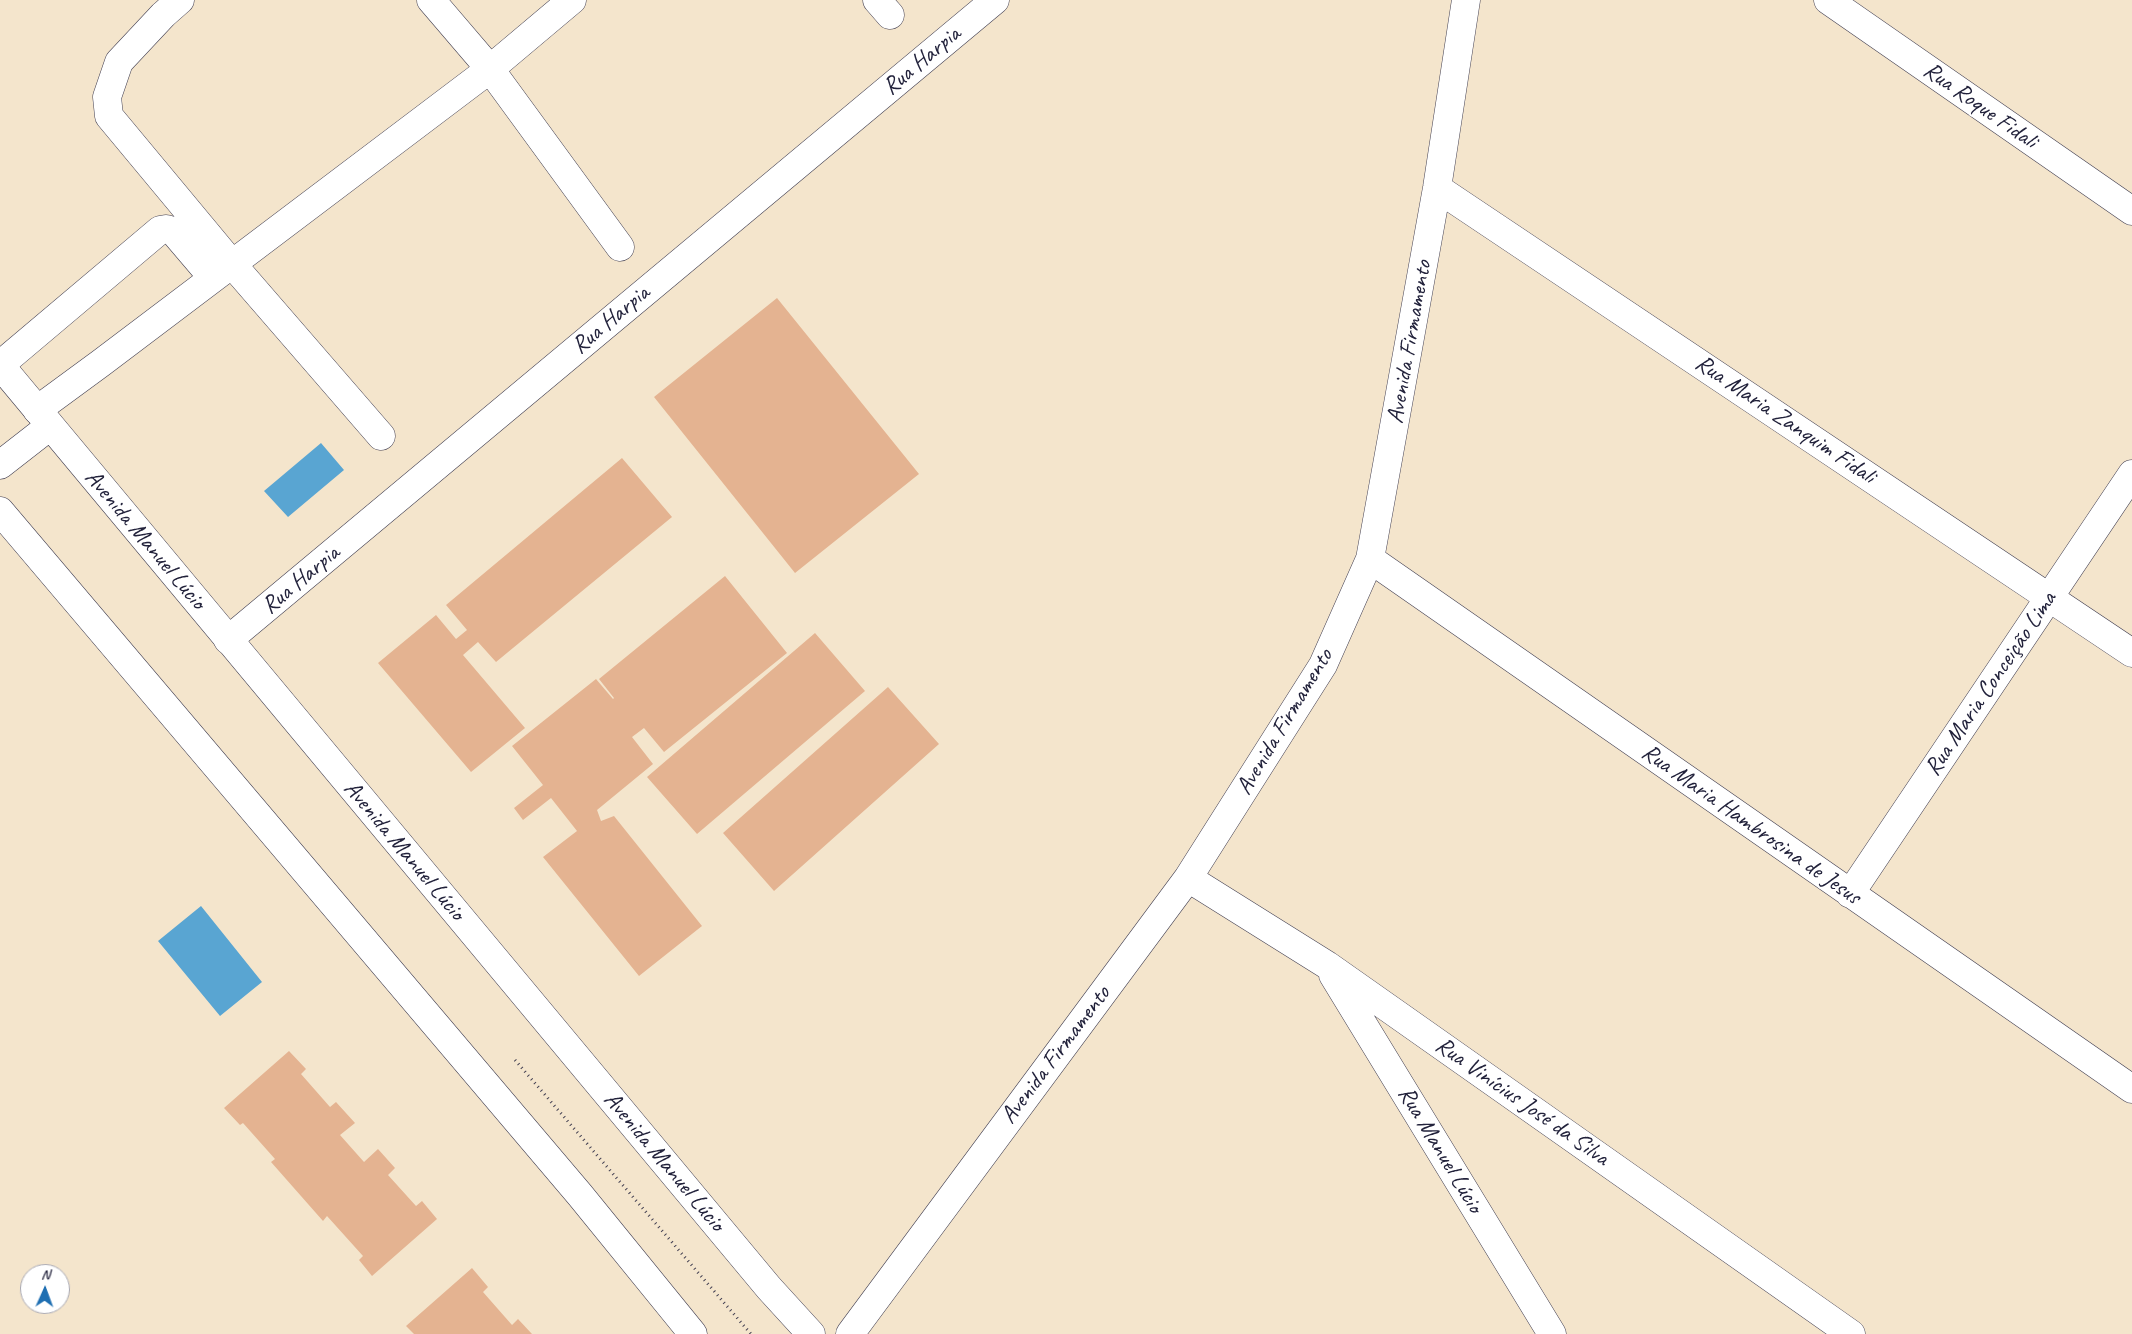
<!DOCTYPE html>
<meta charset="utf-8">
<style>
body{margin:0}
#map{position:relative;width:2132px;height:1334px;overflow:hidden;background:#f4e5cc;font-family:Caveat,sans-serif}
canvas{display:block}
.north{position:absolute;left:20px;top:1264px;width:50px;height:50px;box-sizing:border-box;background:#fff;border:1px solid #a7a7b1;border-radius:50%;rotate:2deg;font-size:14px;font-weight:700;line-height:20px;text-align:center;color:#22223b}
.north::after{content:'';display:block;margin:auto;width:18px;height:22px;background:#1f6fb2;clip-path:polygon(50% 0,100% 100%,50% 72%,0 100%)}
</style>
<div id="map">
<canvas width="2132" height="1334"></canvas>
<div class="north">N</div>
</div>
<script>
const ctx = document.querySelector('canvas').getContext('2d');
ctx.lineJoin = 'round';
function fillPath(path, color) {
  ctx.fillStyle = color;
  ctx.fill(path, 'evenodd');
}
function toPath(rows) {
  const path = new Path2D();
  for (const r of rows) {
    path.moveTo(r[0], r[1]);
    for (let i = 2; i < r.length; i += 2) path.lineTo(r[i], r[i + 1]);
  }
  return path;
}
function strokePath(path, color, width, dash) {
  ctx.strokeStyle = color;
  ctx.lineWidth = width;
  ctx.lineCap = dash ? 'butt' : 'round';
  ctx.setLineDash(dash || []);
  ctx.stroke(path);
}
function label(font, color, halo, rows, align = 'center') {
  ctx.font = font + ' Caveat,sans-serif';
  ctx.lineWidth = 4;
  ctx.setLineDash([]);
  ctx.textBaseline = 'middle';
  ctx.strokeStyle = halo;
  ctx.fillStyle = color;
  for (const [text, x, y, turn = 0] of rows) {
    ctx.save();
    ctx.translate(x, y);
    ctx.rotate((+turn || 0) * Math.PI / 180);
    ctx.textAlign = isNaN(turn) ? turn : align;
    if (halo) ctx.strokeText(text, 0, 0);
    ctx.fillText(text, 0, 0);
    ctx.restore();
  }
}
fillPath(toPath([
 [321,443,344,470,288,517,264,491],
 [201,906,262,982,220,1016,158,941]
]), '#59a5d2');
fillPath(toPath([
 [777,298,919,474,795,573,654,397],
 [622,458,672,517,496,662,478,642,463,655,525,728,471,772,378,663,436,615,456,639,467,630,446,605],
 [725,576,787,653,664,752,644,728,632,737,653,764,597,810,601,821,614,816,702,926,639,976,543,857,577,831,551,798,523,820,514,808,543,785,512,746,596,679,613,699,614,698,599,679],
 [815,633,865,691,697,834,647,777],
 [888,687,939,744,774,891,723,833],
 [289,1051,306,1069,301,1074,330,1107,336,1102,355,1123,340,1135,364,1162,378,1149,395,1168,388,1175,416,1206,422,1201,437,1219,372,1276,359,1260,363,1256,327,1216,323,1221,271,1162,275,1159,243,1123,240,1125,224,1108],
 [472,1268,488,1287,483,1292,512,1325,518,1319,532,1334,414,1334,406,1326]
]), '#e4b391');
const minor = toPath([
 [180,0,163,15,119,62,107,97,109,116,232,264,381,436],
 [431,0,490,69,620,247],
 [877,0,890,15],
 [1828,0,2132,211],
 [1437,188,2132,653],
 [0,365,160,230,166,229,173,231,213,278],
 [37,410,101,363,490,69,572,0],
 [1370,559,2132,1089],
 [228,640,995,0],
 [1188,878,1327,965,1851,1334],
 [1850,894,2132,474],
 [1333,975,1552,1334],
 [850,1334,1188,878,1323,665,1370,559,1437,188,1466,0]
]);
const tertiary = toPath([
 [0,365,769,1288,811,1334],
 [0,465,50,426],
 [0,511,580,1195,693,1334]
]);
strokePath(minor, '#423f51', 29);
strokePath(tertiary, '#423f51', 29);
strokePath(toPath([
 [515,1060,751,1334]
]), '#423f51', 3, [1, 4]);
strokePath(minor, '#fff', 28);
strokePath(tertiary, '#fff', 28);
label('24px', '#22223b', '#fff', [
 ["Rua Harpia",922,61,-40],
 ["Rua Roque Fidali",1980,106,35],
 ["Rua Harpia",611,320,-40],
 ["Avenida Firmamento",1410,342,-80],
 ["Rua Maria Zanquim Fidali",1785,420,34],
 ["Avenida Manuel Lúcio",145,540,50],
 ["Rua Harpia",301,580,-40],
 ["Rua Maria Conceição Lima",1991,684,-56],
 ["Avenida Firmamento",1285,722,-59],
 ["Rua Maria Hambrosina de Jesus",1751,825,35],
 ["Avenida Manuel Lúcio",404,851,50],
 ["Avenida Firmamento",1056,1055,-53],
 ["Rua Vinícius José da Silva",1522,1102,35],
 ["Rua Manuel Lúcio",1440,1150,59],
 ["Avenida Manuel Lúcio",664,1162,50]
]);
</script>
